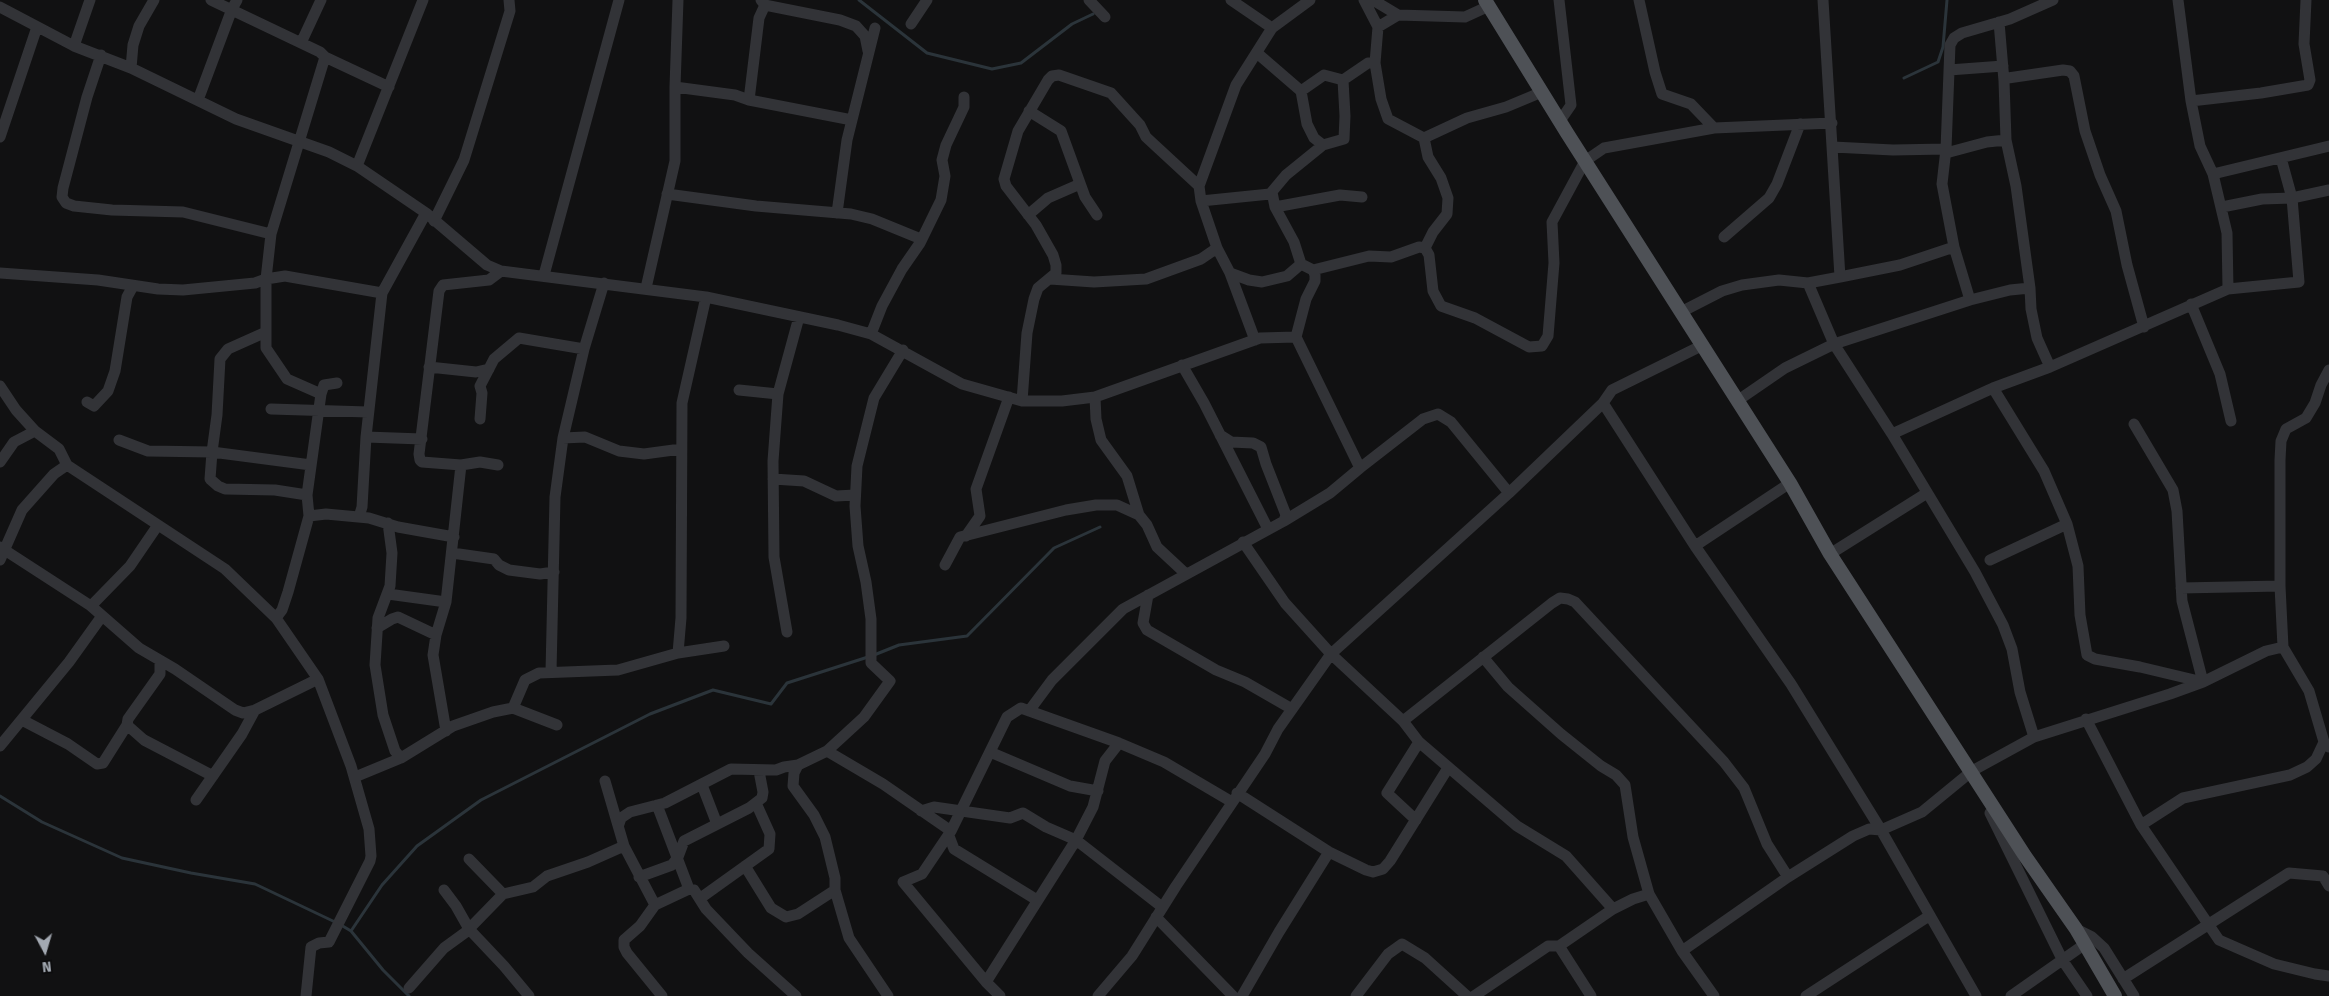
<!DOCTYPE html>
<style>
body{margin:0}
#map{position:relative;width:2329px;height:996px;overflow:hidden;background:#111112;font-family:"Fira Sans",sans-serif}
canvas{display:block}
.north{position:absolute;left:20px;top:926px;width:50px;height:50px;-webkit-text-stroke:4px #0c0c0d;paint-order:stroke;rotate:174deg;font-size:14px;font-weight:700;line-height:20px;text-align:center;color:#a3a9b2}
.north::after{content:'';display:block;margin:auto;width:18px;height:22px;background:#a3a9b2;clip-path:polygon(50% 0,100% 100%,50% 72%,0 100%)}
</style>
<div id="map">
<canvas width="2329" height="996"></canvas>
<div class="north">N</div>
</div>
<script>
const ctx = document.querySelector('canvas').getContext('2d');
ctx.lineJoin = 'round';
function toPath(rows) {
  const path = new Path2D();
  for (const r of rows) {
    path.moveTo(r[0], r[1]);
    for (let i = 2; i < r.length; i += 2) path.lineTo(r[i], r[i + 1]);
  }
  return path;
}
function strokePath(path, color, width, dash) {
  ctx.strokeStyle = color;
  ctx.lineWidth = width;
  ctx.lineCap = dash ? 'butt' : 'round';
  ctx.setLineDash(dash || []);
  ctx.stroke(path);
}
strokePath(toPath([
 [859,0,927,53,992,69,1021,63,1072,24,1093,14],
 [1904,78,1938,62,1943,47,1947,0],
 [874,655,899,645,967,636,1054,548,1100,527],
 [0,796,42,822,122,858,191,873,255,884,335,922],
 [341,925,351,931,383,970,409,996],
 [351,931,382,885,417,846,481,800,650,714,713,690,771,704,787,683,868,657]
]), '#2b343a', 3);
strokePath(toPath([
 [211,0,320,52,325,57,389,87],
 [761,0,765,5,840,20,856,26,865,36,868,51],
 [1089,0,1105,17],
 [1231,0,1272,28],
 [1364,0,1378,27,1375,63,1381,99,1388,119,1424,138,1467,118,1506,107,1542,92],
 [1373,0,1398,15],
 [1559,0,1571,105,1560,121],
 [1639,0,1655,72,1662,94,1691,104,1714,128],
 [2178,0,2191,101,2200,146,2213,174,2227,233,2228,289],
 [0,7,74,46,131,68,236,119,329,152,357,166,426,213,487,265,501,271,706,297,838,325,871,334,962,384,1022,401,1062,401,1095,397,1260,338,1296,337,1360,468,1423,419,1438,414,1451,422,1509,493],
 [1999,22,2004,81,2006,140,2016,186,2030,288,2031,309,2037,338,2050,367],
 [911,24,927,0],
 [1378,27,1398,15,1465,17,1489,6],
 [301,43,321,0],
 [74,46,90,0],
 [1257,53,1301,91,1307,124,1314,138,1323,145],
 [101,55,87,97,63,188,62,197,66,203,74,206,112,210,183,212,271,234],
 [131,68,133,45,139,26,154,0],
 [1949,70,2003,66],
 [2004,81,2008,78,2063,70,2070,71,2074,76,2085,131,2100,175,2116,211,2127,265,2144,327],
 [675,87,735,95,749,100,852,120],
 [1301,91,1324,75,1343,80,1368,63,1375,63],
 [198,100,232,9,237,0],
 [749,100,759,18,765,5],
 [2191,101,2261,93,2308,85,2310,80,2304,44,2306,0],
 [1029,111,1061,131,1085,197,1097,215],
 [0,137,37,27],
 [1424,138,1428,157,1441,178,1448,198,1447,214,1433,232,1425,248],
 [1833,147,1893,150,1946,149],
 [1946,153,1987,142,2006,140],
 [357,166,423,0],
 [2213,174,2329,146],
 [1272,192,1275,207,1294,242,1301,264,1313,270,1315,275,1315,281,1306,299,1296,337],
 [667,194,756,206,851,214,872,219,921,239],
 [1201,201,1270,194,1286,175,1323,145,1344,139,1345,116,1343,80],
 [1275,207,1340,195,1362,197],
 [2222,207,2262,199,2292,198,2329,190],
 [837,213,847,140,875,28],
 [1028,215,1048,198,1080,184],
 [434,221,464,160,510,11,509,0],
 [1724,237,1769,198,1777,184,1800,124],
 [1425,248,1429,255,1433,291,1441,306,1475,318,1529,347,1542,346,1548,336,1554,263,1552,222,1585,161,1604,148,1714,128,1832,123],
 [1313,270,1369,256,1391,257,1419,247,1425,248],
 [0,273,98,280,158,289,183,290,255,283,266,279,285,276,382,293],
 [1230,273,1249,280,1262,282,1287,276,1301,264],
 [544,275,619,0],
 [1840,277,1900,265,1954,247],
 [1050,279,1094,282,1146,279,1201,259,1217,248],
 [646,288,675,161,675,87,678,0],
 [1970,300,1954,247,1942,184,1946,149,1950,45,1954,38,1962,33,2010,19,2053,0],
 [2191,304,2220,374,2231,421],
 [1681,312,1722,291,1742,285,1779,280,1808,283],
 [266,332,228,349,220,359,217,415,212,452,210,479,218,486,225,489,275,490,307,495],
 [871,334,882,306,902,269,920,243,941,200,945,176,942,160,946,145,964,107,964,97],
 [1255,340,1230,273,1217,248,1201,201,1199,186,1236,85,1272,28,1310,0],
 [1182,365,1204,403,1268,529],
 [429,367,476,372,489,369],
 [2329,370,2321,385,2315,403,2306,418,2286,429,2281,441,2280,460,2280,586,2283,647,2309,691,2324,742,2329,747],
 [0,386,16,410,35,431,59,449,67,465,225,569,276,618,318,679,351,766,369,829,371,856,370,861,329,942,319,943,311,947,306,996],
 [1993,388,2044,471,2067,524,2078,566,2080,615,2087,655,2095,659,2140,667,2203,682,2182,601,2177,511,2173,490,2134,424],
 [739,390,778,394],
 [321,394,287,379,266,348,266,279,271,234,325,57],
 [1095,397,1096,419,1101,440,1127,476,1139,515,1147,525,1157,547,1186,574],
 [1022,401,1027,333,1034,299,1038,288,1056,273,1056,265,1053,255,1036,225,1006,186,1004,179,1018,131,1048,80,1052,76,1059,75,1111,93,1140,125,1146,137,1199,186],
 [1737,401,1785,368,1834,344,1970,300,2010,290,2030,288],
 [87,402,94,406,108,391,115,371,127,297,133,286],
 [1603,403,1695,546,1791,684,1881,830,1976,996],
 [271,409,368,412],
 [480,419,482,393,480,386,494,359,519,338,584,349],
 [1892,434,1993,388,2050,367,2228,289,2299,282,2292,198,2281,158],
 [1220,435,1231,442,1253,443,1261,447,1266,464,1286,515,1284,521],
 [366,437,422,439],
 [563,438,585,437,619,451,644,454,681,449],
 [119,440,148,451,212,452,311,465],
 [0,462,14,442,35,431],
 [498,465,480,462,461,465,422,462,420,460,419,454,439,291,443,285,489,280,501,271],
 [773,479,804,481,836,496,855,495],
 [309,516,326,514,369,518,398,527,454,537],
 [359,517,362,507,366,437,382,293,426,213],
 [388,523,392,553,390,586,378,618,375,665,383,715,395,751,401,758],
 [966,536,980,516,976,489,1009,397],
 [1243,542,1285,603,1331,654,1403,721,1419,742,1517,826,1566,856,1613,909],
 [1695,546,1790,483],
 [0,547,91,606,139,648,175,669,235,710,243,713,255,710],
 [452,553,494,559,499,565,509,570,540,574,554,572],
 [1830,554,1927,493],
 [0,560,22,510,54,474,67,465],
 [1990,560,2067,524],
 [945,565,960,537,1066,510,1096,505,1117,505,1139,515],
 [2181,588,2280,586],
 [388,594,446,602],
 [1148,595,1143,623,1147,630,1216,670,1245,682,1292,709],
 [91,606,130,566,158,525],
 [276,618,282,610,288,592,309,516,307,495,321,394,324,385,337,383],
 [377,628,392,619,398,617,436,635],
 [787,632,774,557,773,461,778,394,799,317],
 [678,653,681,618,682,403,706,297],
 [1483,657,1508,687,1561,734,1601,766,1616,775,1625,785,1633,837,1649,894,1682,951,1714,996],
 [551,672,555,497,563,438,584,349,604,283],
 [513,708,557,725],
 [1029,711,1052,680,1123,609,1284,521,1330,493,1360,468],
 [2086,719,2141,825,2219,940,2274,964,2315,974,2329,976],
 [22,720,68,744,97,764,103,763,127,725,128,719,160,674,160,662],
 [1403,721,1552,603,1560,598,1568,599,1575,602,1724,762,1744,788,1767,844,1788,877],
 [127,725,144,740,213,776],
 [446,731,433,655,436,635,446,602,461,465],
 [2034,737,2170,694,2203,682,2266,651,2283,647],
 [0,746,69,662,102,616],
 [827,751,883,784,951,831],
 [990,752,1070,786,1098,791],
 [798,765,794,773,793,786,814,815,825,837,835,878,835,890,849,938,888,996],
 [355,777,401,758,453,726,493,712,513,708,525,680,539,673,618,670,678,653,724,646],
 [605,781,624,846,655,905],
 [702,785,717,824],
 [1237,793,1329,852,1366,870,1373,872,1383,869,1390,861,1448,768],
 [196,800,242,734,255,710,318,679],
 [657,805,689,889,694,890,706,909,748,953,796,996],
 [921,811,934,807,1010,818,1023,813,1046,827,1076,840,1162,907],
 [1990,813,2063,961,2087,996],
 [1416,820,1387,793,1419,742],
 [619,824,621,818,630,812,665,803,731,769,776,770,784,767,798,765,827,751,864,717,890,681,871,663,871,619,866,582,858,546,855,506,857,466,874,398,903,350],
 [2141,825,2183,798,2290,775,2307,767,2316,759,2324,742],
 [949,836,954,849,1037,900],
 [469,859,503,894],
 [745,866,771,908,786,917,798,914,835,890],
 [639,877,672,865,678,857,684,841,749,808,762,798,763,792,759,771],
 [444,890,456,906,469,929,504,966,529,996],
 [701,901,702,897,769,849,770,834,756,803],
 [1156,917,1233,996],
 [2076,929,2092,937,2104,948,2134,996],
 [1559,946,1591,996],
 [1682,951,1788,877,1853,836,1869,829,1881,830,1922,812,1972,771,2034,737,2020,692,2012,649,2003,625,1975,572,1892,434,1834,344,1808,283,1840,277,1823,0],
 [2123,979,2289,873,2323,876,2329,886],
 [986,982,1076,840,1093,807,1105,761,1119,743],
 [409,988,444,948,466,932,503,894,533,887,547,876,588,862,624,846],
 [662,996,627,953,624,947,624,940,640,926,655,905,689,889],
 [1000,996,986,982,903,882,922,874,951,831,1007,717,1021,708,1119,743,1164,762,1232,802],
 [1098,996,1132,956,1176,886,1265,754,1278,729,1331,654,1509,493,1603,403,1612,390,1703,345],
 [1242,996,1279,932,1329,852],
 [1356,996,1388,954,1402,944,1425,958,1467,996],
 [1474,996,1548,946,1559,946,1613,909,1633,899,1649,894],
 [1806,996,1929,916],
 [2011,996,2085,944]
]), '#323337', 11);
strokePath(toPath([
 [1485,0,1567,133,1790,483,1830,554,2025,856,2076,929,2115,996]
]), '#4e5156', 14);
</script>
